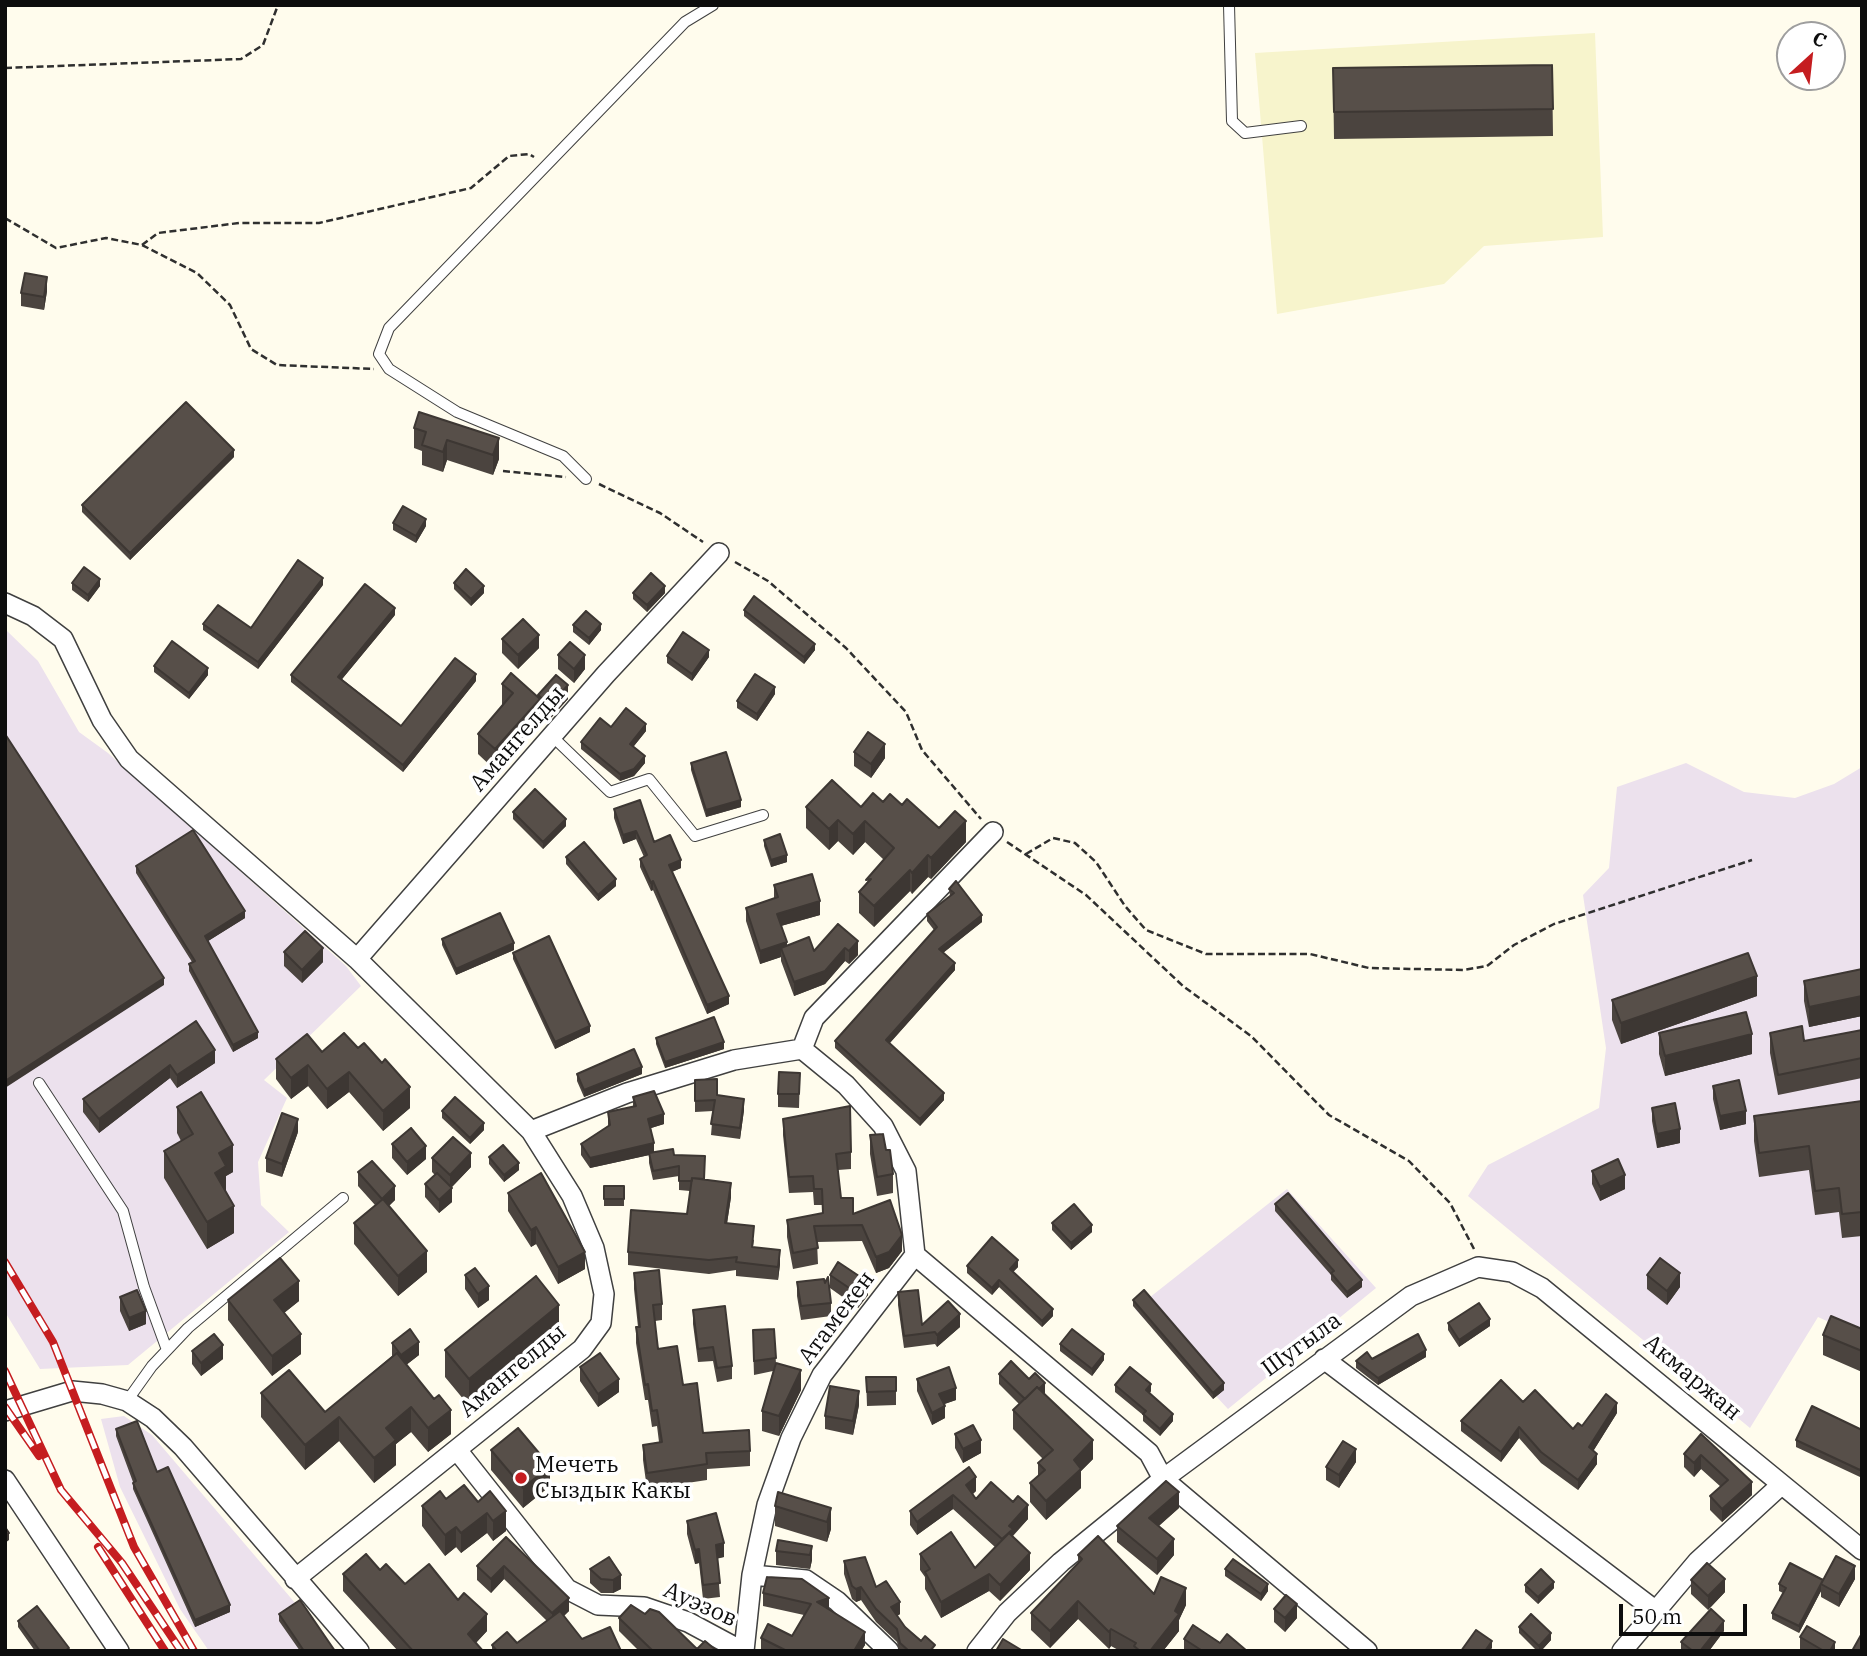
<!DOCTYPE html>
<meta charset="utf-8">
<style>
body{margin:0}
#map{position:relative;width:1867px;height:1656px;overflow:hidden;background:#fffced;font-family:"IBM Plex Serif",serif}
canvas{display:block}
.frame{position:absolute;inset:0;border:7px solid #0d0d0d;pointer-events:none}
.north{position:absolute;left:1776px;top:21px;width:70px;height:70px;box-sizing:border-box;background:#fff;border:2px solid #9e9e9e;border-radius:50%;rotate:27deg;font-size:19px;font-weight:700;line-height:28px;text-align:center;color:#0d0d0d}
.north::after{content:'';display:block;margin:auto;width:24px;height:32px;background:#c51d20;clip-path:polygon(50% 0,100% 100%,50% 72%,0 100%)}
.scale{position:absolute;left:1619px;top:1604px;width:128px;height:32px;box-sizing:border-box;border:4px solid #0d0d0d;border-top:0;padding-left:9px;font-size:21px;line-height:24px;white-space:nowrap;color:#0d0d0d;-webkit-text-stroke:5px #fff;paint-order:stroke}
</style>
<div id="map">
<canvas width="1867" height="1656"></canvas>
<div class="frame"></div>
<div class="north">С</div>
<div class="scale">50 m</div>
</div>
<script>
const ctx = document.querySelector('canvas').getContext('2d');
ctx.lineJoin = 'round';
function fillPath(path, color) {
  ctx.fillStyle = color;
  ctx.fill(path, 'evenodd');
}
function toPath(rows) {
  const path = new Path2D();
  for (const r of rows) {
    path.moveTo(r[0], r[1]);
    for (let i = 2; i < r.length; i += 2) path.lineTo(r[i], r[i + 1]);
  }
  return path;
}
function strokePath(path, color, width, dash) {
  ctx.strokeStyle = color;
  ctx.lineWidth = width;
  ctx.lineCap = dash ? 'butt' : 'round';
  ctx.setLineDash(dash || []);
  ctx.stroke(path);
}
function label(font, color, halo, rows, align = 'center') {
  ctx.font = font + ' "IBM Plex Serif",serif';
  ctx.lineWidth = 7;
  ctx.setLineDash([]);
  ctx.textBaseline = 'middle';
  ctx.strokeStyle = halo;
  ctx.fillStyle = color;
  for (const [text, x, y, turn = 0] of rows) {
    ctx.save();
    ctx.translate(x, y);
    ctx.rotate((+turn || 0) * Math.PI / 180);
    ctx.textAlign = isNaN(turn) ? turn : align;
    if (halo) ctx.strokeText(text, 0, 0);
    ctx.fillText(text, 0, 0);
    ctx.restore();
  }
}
fillPath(toPath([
 [5,629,38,661,79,732,108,753,346,966,361,986,264,1080,287,1098,258,1162,261,1205,289,1232,128,1365,40,1369,5,1312],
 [1686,763,1744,792,1795,798,1834,784,1862,767,1862,1337,1818,1317,1750,1428,1468,1196,1488,1165,1599,1108,1606,1048,1583,895,1609,868,1617,787],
 [1287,1189,1376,1288,1228,1409,1135,1309],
 [124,1416,152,1435,336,1651,209,1651,180,1609,120,1487,101,1419]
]), '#ece1ed');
fillPath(toPath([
 [1595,33,1603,237,1484,246,1444,284,1277,314,1255,53]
]), '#f7f4cc');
const service = toPath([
 [1229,5,1232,121,1245,133,1301,126],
 [586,479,563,456,457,412,389,369,379,354,389,328,685,22,713,5],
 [553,737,610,792,649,779,695,836,763,815],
 [39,1083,123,1211,144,1287,167,1350],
 [127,1401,152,1366,188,1328,343,1198]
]);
const minor = toPath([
 [5,603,33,616,63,639,102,720,129,759,357,959,531,1131,572,1196,594,1248,604,1294,601,1323,582,1349,295,1579],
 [357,959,606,674,719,553],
 [531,1131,627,1093,734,1060,802,1049,814,1018,993,832],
 [915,1255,1149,1453,1163,1479,1367,1651],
 [1324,1359,1656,1611],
 [5,1411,72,1391,102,1394,127,1401,153,1418,183,1447,359,1651],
 [457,1450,567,1589,598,1605,644,1607,688,1622,742,1651],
 [5,1480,119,1651],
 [752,1575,806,1580,837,1601,889,1651],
 [744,1651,752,1575,767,1505,791,1438,822,1375,915,1255,906,1171,883,1126,846,1085,802,1049],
 [977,1651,1007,1613,1061,1562,1163,1479,1411,1296,1478,1267,1512,1272,1542,1288,1862,1550],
 [1622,1651,1698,1561,1781,1485]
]);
strokePath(service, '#404040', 12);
strokePath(minor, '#404040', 22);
strokePath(toPath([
 [5,68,241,59,263,45,278,5],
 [5,218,56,248,106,238,142,245,197,273,230,305,251,349,277,365,374,369],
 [142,245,158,233,239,223,319,223,471,188,509,156,529,154,534,157],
 [503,471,566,477],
 [599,484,660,513,703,542],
 [735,562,768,581,846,648,906,712,922,750,981,819],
 [1007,842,1086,895,1183,986,1251,1036,1329,1115,1409,1161,1450,1203,1474,1249],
 [1026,854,1053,838,1075,843,1096,862,1125,906,1146,930,1206,954,1310,954,1369,968,1463,970,1487,966,1514,945,1554,924,1752,860]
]), '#2f2f2f', 2.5, [7, 3.5]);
strokePath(service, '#fff', 10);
strokePath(minor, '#fff', 19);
const rail = toPath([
 [5,1262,53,1342,134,1547,194,1651],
 [5,1371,61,1490,122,1563,181,1651],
 [5,1407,39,1456],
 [98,1547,165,1651]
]);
strokePath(rail, '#c51d20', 8);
strokePath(rail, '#fff', 5, [16]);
fillPath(toPath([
 [1552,65,1553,136,1334,139,1333,68],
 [47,291,44,310,21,306,21,293],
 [414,428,499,438,499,459,493,475,447,460,443,472,422,465,422,451,414,448],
 [234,457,130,560,82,512,82,505],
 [393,523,426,526,416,543,393,530],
 [72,583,100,586,88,602,72,590],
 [454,583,484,593,471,606,454,589],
 [323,585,258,669,203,630,203,624,251,628],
 [633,593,665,593,647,612,633,599],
 [744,610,815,650,804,664,744,616],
 [395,615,342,679,401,726,476,681,403,772,291,682,291,675],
 [573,625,601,630,589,645,573,632],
 [502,639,539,648,518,669,502,653],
 [558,655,585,669,574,683,558,669],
 [667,656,709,657,692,681,667,663],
 [154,666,208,675,189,699,154,672],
 [502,684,538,697,538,695,568,699,550,719,540,711,540,719,495,770,478,754,478,734,503,705,502,704],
 [775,694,757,721,737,708,737,701],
 [611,727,646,731,633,747,645,763,634,776,620,781,581,749,581,742],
 [854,752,885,758,871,778,854,766],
 [691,763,741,807,706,817,691,770],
 [883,802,902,805,939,828,966,842,931,879,928,877,912,894,910,891,874,927,859,913,859,892,884,860,865,842,853,855,838,841,829,850,806,828,806,807,861,807],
 [614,809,654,842,681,868,672,872,729,1004,707,1014,653,890,651,891,640,867,640,859,644,857,636,839,623,844,614,818],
 [513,812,566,826,543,849,513,819],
 [764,840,787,862,771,867,764,846],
 [566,857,616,886,598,901,566,864],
 [136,866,245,918,208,941,258,1038,233,1052,189,971,189,964,192,962,136,873],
 [774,885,820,915,781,926,787,946,814,951,838,924,858,955,849,964,845,961,825,984,794,996,781,961,781,957,760,964,746,921,746,908,774,898],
 [949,889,982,922,943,953,955,970,890,1043,944,1100,920,1126,835,1048,835,1041,934,930,927,921,927,914,950,896],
 [442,939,514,950,456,975,442,945],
 [284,952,323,962,302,983,284,966],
 [513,953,590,1032,555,1049,513,959],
 [1862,969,1862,1016,1809,1027,1804,1001,1804,981],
 [1757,996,1621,1044,1612,1020,1612,1000],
 [196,1021,215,1063,177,1088,170,1078,99,1133,83,1112,83,1099],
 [1862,1030,1862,1078,1778,1095,1770,1053,1770,1033,1804,1041],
 [1659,1033,1752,1054,1665,1076,1659,1054],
 [656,1038,724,1049,665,1068,656,1044],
 [322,1052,410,1108,383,1131,349,1092,327,1109,308,1086,291,1099,276,1079,276,1059],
 [800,1073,799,1108,778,1107,778,1094],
 [577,1074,642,1074,584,1097,577,1081],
 [695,1080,717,1095,744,1110,740,1139,711,1135,713,1111,695,1112],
 [1713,1086,1746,1124,1720,1130,1713,1099],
 [633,1097,664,1124,651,1128,654,1152,674,1155,705,1180,731,1197,727,1223,754,1240,753,1247,780,1264,778,1280,736,1276,736,1270,709,1274,628,1265,628,1252,687,1214,690,1191,679,1190,679,1176,653,1180,649,1163,649,1155,590,1168,581,1155,581,1144,608,1126,608,1112,633,1107],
 [1862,1101,1862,1236,1842,1238,1839,1212,1815,1215,1809,1170,1759,1177,1754,1141,1754,1116],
 [177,1107,233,1172,226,1176,226,1193,234,1233,207,1249,164,1178,164,1151,181,1141,177,1133],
 [1652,1108,1680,1143,1657,1148,1652,1121],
 [442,1111,484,1130,470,1144,442,1118],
 [783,1119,851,1152,851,1169,838,1170,841,1198,853,1214,902,1251,889,1268,876,1273,862,1241,817,1242,818,1264,793,1269,787,1237,787,1220,822,1213,822,1205,814,1205,813,1192,789,1193,783,1135],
 [298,1132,282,1177,266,1172,266,1158],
 [870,1135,886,1150,893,1174,893,1193,877,1196,870,1154],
 [392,1144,426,1159,407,1175,392,1158],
 [489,1157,519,1170,504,1182,489,1164],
 [432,1158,471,1167,451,1188,452,1202,439,1213,425,1197,425,1184,435,1175,432,1172],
 [1592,1171,1625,1189,1600,1201,1592,1184],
 [358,1172,395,1200,389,1206,427,1272,398,1296,354,1244,354,1223,375,1205,358,1186],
 [604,1186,624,1186,624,1206,604,1206],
 [508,1193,585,1269,558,1284,536,1244,531,1247,508,1211],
 [1275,1204,1362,1287,1347,1298,1331,1280,1331,1275,1275,1211],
 [1052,1223,1092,1232,1071,1250,1052,1230],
 [967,1266,1018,1267,1013,1272,1053,1316,1042,1327,999,1287,992,1295,967,1273],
 [634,1273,662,1304,662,1320,655,1321,658,1349,683,1385,703,1433,750,1451,750,1466,707,1469,707,1480,647,1489,643,1460,643,1445,659,1442,657,1426,652,1427,648,1400,645,1400,636,1343,636,1327,638,1327,634,1289],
 [465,1275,489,1300,478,1308,465,1289],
 [830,1275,868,1295,858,1308,830,1288],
 [1647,1275,1680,1287,1667,1305,1647,1289],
 [797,1282,831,1303,831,1316,801,1320,797,1296],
 [898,1292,922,1325,960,1327,937,1347,935,1344,904,1348,898,1305],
 [120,1297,146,1324,129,1331,120,1311],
 [228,1300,299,1301,284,1313,301,1354,272,1376,228,1320],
 [1133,1300,1224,1390,1213,1399,1133,1306],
 [693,1310,732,1366,732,1379,717,1382,713,1361,698,1362,693,1324],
 [1448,1323,1490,1326,1459,1347,1448,1330],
 [774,1329,776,1364,801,1390,779,1436,762,1431,762,1411,773,1371,754,1375,753,1344,753,1330],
 [1862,1329,1862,1372,1823,1355,1823,1335],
 [559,1332,469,1406,445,1377,445,1350],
 [392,1343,419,1355,406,1365,451,1434,428,1452,411,1432,396,1444,396,1465,374,1483,339,1441,305,1470,261,1417,261,1393,325,1412,392,1356],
 [1060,1344,1104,1360,1092,1376,1060,1351],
 [192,1351,223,1359,201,1376,192,1364],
 [1426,1357,1378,1385,1356,1368,1356,1361],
 [580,1367,619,1392,598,1407,580,1381],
 [999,1374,1045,1394,1093,1459,1081,1471,1081,1488,1046,1520,1030,1502,1030,1483,1038,1476,1038,1463,1043,1459,1013,1429,1013,1410,1019,1404,999,1384],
 [866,1377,896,1377,896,1405,867,1406],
 [917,1379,956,1400,944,1404,945,1418,932,1425,917,1391],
 [1115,1385,1151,1391,1150,1393,1173,1421,1160,1436,1143,1421,1143,1415,1115,1392],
 [1523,1402,1573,1429,1617,1413,1593,1451,1597,1464,1578,1490,1541,1463,1519,1438,1501,1462,1461,1431,1461,1421],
 [859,1405,853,1435,825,1429,825,1416],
 [116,1429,157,1472,230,1612,195,1627,133,1489,133,1482,116,1436],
 [1862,1430,1862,1474,1860,1477,1796,1447,1796,1440],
 [955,1434,981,1453,963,1463,955,1448],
 [1701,1434,1752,1495,1722,1522,1710,1510,1710,1496,1721,1487,1701,1469,1694,1477,1684,1467,1684,1454],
 [491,1450,550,1486,523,1508,491,1470],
 [1356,1462,1339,1488,1326,1480,1326,1467],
 [969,1467,976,1491,973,1494,976,1499,1028,1519,1013,1536,1030,1570,1000,1601,989,1591,941,1618,925,1589,925,1577,920,1570,920,1554,975,1568,995,1547,953,1509,917,1535,910,1525,910,1511],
 [446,1499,478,1502,506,1531,493,1541,487,1533,461,1553,456,1547,445,1556,422,1526,422,1506],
 [775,1506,831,1508,831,1529,827,1542,775,1526],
 [1179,1508,1159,1526,1174,1555,1157,1575,1117,1542,1117,1526],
 [687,1521,724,1557,717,1558,720,1597,703,1599,699,1563,695,1564,687,1534],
 [506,1537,569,1611,564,1616,582,1639,621,1651,492,1651,492,1645,517,1643,547,1621,504,1579,491,1593,477,1580,477,1566],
 [812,1546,812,1560,810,1569,776,1565,776,1551],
 [1078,1555,1154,1594,1186,1605,1179,1620,1179,1631,1163,1651,1120,1651,1111,1646,1109,1649,1078,1619,1050,1648,1031,1630,1031,1613,1078,1564],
 [609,1557,621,1589,613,1593,601,1593,590,1583,590,1569],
 [844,1561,876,1587,900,1614,897,1616,905,1627,935,1651,899,1651,897,1642,876,1622,861,1600,856,1602,852,1599,844,1574],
 [1225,1569,1268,1591,1261,1601,1225,1576],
 [380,1570,405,1584,458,1600,487,1631,476,1643,483,1651,398,1651,343,1591,343,1574],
 [767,1577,829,1610,865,1645,861,1651,761,1651,761,1638,792,1636,804,1615,763,1606,763,1593],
 [1855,1579,1839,1607,1821,1597,1821,1591,1799,1633,1772,1619,1772,1613,1783,1593,1779,1591,1779,1584,1823,1580],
 [1691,1580,1725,1592,1708,1610,1691,1594],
 [1525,1585,1554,1588,1538,1604,1525,1592],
 [1274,1609,1297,1618,1285,1632,1274,1622],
 [279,1614,335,1651,300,1651,279,1621],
 [619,1618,697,1649,717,1651,639,1651,619,1631],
 [18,1621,69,1651,35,1651,18,1627],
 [1519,1627,1551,1640,1541,1651,1537,1651,1519,1633],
 [1724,1631,1709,1651,1681,1651,1681,1642],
 [1800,1637,1835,1651,1800,1650],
 [1184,1639,1220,1643,1247,1651,1184,1651]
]), '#4b443f');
fillPath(toPath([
 [47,277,47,291,44,310,44,297],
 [499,438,499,459,493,475,493,455],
 [447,440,447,460,443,472,443,452],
 [234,450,234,457,130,560,130,553],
 [426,519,426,526,416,543,416,536],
 [323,578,323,585,258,669,258,662],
 [100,579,100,586,88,602,88,595],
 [484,586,484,593,471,606,471,599],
 [665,586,665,593,647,612,647,605],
 [395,608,395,615,338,684,338,677],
 [601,624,601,630,589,645,589,638],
 [539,635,539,648,518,669,518,655],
 [815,644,815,650,804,664,804,657],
 [709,650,709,657,692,681,692,674],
 [585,655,585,669,574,683,574,669],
 [208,668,208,675,189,699,189,693],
 [476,674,476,681,403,772,403,765],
 [568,685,568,699,550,719,550,705],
 [775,687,775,694,757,721,757,714],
 [540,699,540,719,495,770,495,749],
 [646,724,646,731,630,751,630,744],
 [885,744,885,758,871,778,871,764],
 [645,756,645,763,634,776,620,781,620,774],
 [741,800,741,807,706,817,706,810],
 [566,819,566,826,543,849,543,842],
 [838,820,838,841,829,850,829,829],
 [865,821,865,842,853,855,853,834],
 [966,821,966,842,931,879,931,858],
 [636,831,636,839,623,844,623,835],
 [787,855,787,862,771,867,771,860],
 [928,855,928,877,912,894,912,873],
 [681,860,681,868,669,873,669,865],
 [910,870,910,891,874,927,874,906],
 [616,879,616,886,598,901,598,895],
 [653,881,653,890,651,891,651,883],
 [820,901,820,915,777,927,777,914],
 [245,911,245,918,205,943,205,936],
 [982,915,982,922,939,956,939,949],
 [858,941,858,955,849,964,849,951],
 [787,942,787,956,781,948,781,957,760,964,760,951],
 [514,943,514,950,456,975,456,969],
 [323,948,323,962,302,983,302,970],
 [845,948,845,961,825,984,794,996,794,982],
 [955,963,955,970,886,1047,886,1040],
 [1757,976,1757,996,1621,1044,1621,1023],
 [164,978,164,985,5,1088,5,1081],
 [729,996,729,1004,707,1014,707,1005],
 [1862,996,1862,1016,1809,1027,1809,1007],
 [590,1026,590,1032,555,1049,555,1042],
 [258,1032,258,1038,233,1052,233,1045],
 [1752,1034,1752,1054,1665,1076,1665,1056],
 [724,1042,724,1049,665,1068,665,1062],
 [215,1050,215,1063,177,1088,177,1075],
 [170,1065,170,1078,99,1133,99,1119],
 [308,1065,308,1086,291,1099,291,1078],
 [642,1067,642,1074,584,1097,584,1090],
 [349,1072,349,1092,327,1109,327,1089],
 [410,1087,410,1108,383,1131,383,1111],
 [944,1093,944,1100,920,1126,920,1119],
 [744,1099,744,1110,740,1139,740,1128],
 [1746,1111,1746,1124,1720,1130,1720,1116],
 [664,1114,664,1124,648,1129,648,1119],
 [298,1119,298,1132,282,1177,282,1164],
 [484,1123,484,1130,470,1144,470,1138],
 [1680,1129,1680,1143,1657,1148,1657,1134],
 [654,1143,654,1154,590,1168,590,1158],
 [233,1145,233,1172,226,1176,226,1193,215,1173,219,1153],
 [426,1146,426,1159,407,1175,407,1162],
 [471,1153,471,1167,450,1189,450,1175],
 [519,1163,519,1170,504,1182,504,1175],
 [1625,1175,1625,1189,1600,1201,1600,1187],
 [731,1183,731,1197,725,1237,725,1223],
 [395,1186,395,1200,382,1212,382,1199],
 [452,1188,452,1202,439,1213,439,1200],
 [234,1206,234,1233,207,1249,207,1222],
 [1092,1225,1092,1232,1071,1250,1071,1243],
 [536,1227,536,1244,531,1247,531,1230],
 [902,1235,902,1251,889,1268,876,1273,876,1257],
 [780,1250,780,1264,778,1280,778,1267],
 [427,1251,427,1272,398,1296,398,1276],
 [585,1252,585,1269,558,1284,558,1267],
 [1018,1260,1018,1267,1010,1275,1010,1269],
 [1680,1273,1680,1287,1667,1305,1667,1291],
 [999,1280,999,1287,992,1295,992,1288],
 [1362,1280,1362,1287,1347,1298,1347,1292],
 [299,1281,299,1301,274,1321,274,1300],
 [868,1282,868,1295,858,1308,858,1294],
 [489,1286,489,1300,478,1308,478,1294],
 [559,1305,559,1332,469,1406,469,1379],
 [1053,1309,1053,1316,1042,1327,1042,1321],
 [146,1311,146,1324,129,1331,129,1318],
 [960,1314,960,1327,937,1347,937,1335],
 [1490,1319,1490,1326,1459,1347,1459,1340],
 [301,1334,301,1354,272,1376,272,1356],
 [419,1342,419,1355,401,1369,401,1355],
 [223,1345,223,1359,201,1376,201,1363],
 [1426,1350,1426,1357,1378,1385,1378,1378],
 [1104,1354,1104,1360,1092,1376,1092,1369],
 [801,1370,801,1390,779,1436,779,1416],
 [619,1379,619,1392,598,1407,598,1394],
 [1045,1383,1045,1394,1026,1401],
 [1224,1383,1224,1390,1213,1399,1213,1393],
 [1151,1384,1151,1391,1146,1397,1146,1390],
 [956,1388,956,1400,939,1406,939,1394],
 [859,1391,859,1405,853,1435,853,1421],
 [1617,1403,1617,1413,1589,1458,1589,1447],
 [945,1406,945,1418,932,1425,932,1413],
 [411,1407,411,1432,396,1444,396,1465,374,1483,374,1458,386,1428],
 [451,1410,451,1434,428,1452,428,1428],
 [1173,1414,1173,1421,1160,1436,1160,1429],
 [339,1417,339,1441,305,1470,305,1445],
 [1519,1427,1519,1438,1501,1462,1501,1452],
 [981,1440,981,1453,963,1463,963,1449],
 [1093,1440,1093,1459,1081,1471,1081,1488,1046,1520,1046,1501,1074,1460],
 [1356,1449,1356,1462,1339,1488,1339,1475],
 [1597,1454,1597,1464,1578,1490,1578,1480],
 [1701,1455,1701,1469,1694,1477,1694,1463],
 [550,1466,550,1486,523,1508,523,1488],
 [976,1477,976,1491,966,1499,966,1485],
 [1752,1482,1752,1495,1722,1522,1722,1509],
 [1179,1492,1179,1508,1149,1534,1149,1518],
 [953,1495,953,1509,917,1535,917,1522],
 [1028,1505,1028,1519,1013,1535,1013,1543,1003,1553,1009,1526],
 [831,1508,831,1529,827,1542,827,1522],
 [506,1511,506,1531,493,1541,493,1521],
 [487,1513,487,1533,461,1553,461,1533],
 [456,1527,456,1547,445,1556,445,1535],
 [9,1533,9,1540,5,1543,5,1536],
 [1174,1539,1174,1555,1157,1575,1157,1559],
 [724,1543,724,1557,716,1559,716,1545],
 [812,1546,812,1560,810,1569,810,1555],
 [699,1549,699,1563,695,1564,695,1550],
 [1030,1553,1030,1570,1000,1601,1000,1585],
 [504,1566,504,1579,491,1593,491,1579],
 [1855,1566,1855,1579,1839,1607,1839,1594],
 [989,1574,989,1591,941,1618,941,1602],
 [621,1575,621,1589,613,1593,613,1580],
 [1725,1579,1725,1592,1708,1610,1708,1596],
 [1554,1582,1554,1588,1538,1604,1538,1597],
 [1268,1584,1268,1591,1261,1601,1261,1594],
 [1821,1584,1821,1591,1799,1633,1799,1626],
 [861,1587,861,1600,856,1602,856,1589],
 [1186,1588,1186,1605,1179,1620,1179,1631,1163,1651,1150,1651,1175,1611],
 [569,1598,569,1611,552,1626,552,1613],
 [829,1598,829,1612,817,1602],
 [1078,1601,1078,1619,1050,1648,1050,1631],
 [900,1602,900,1614,891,1620,891,1607],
 [1297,1604,1297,1618,1285,1632,1285,1618],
 [230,1605,230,1612,195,1627,195,1620],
 [487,1614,487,1631,468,1651,468,1634],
 [1724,1621,1724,1631,1709,1651,1700,1651],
 [1111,1629,1111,1646,1109,1649,1109,1632],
 [865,1632,865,1645,861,1651,854,1651],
 [1551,1633,1551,1640,1541,1651,1539,1651,1539,1646],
 [1492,1641,1492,1648,1490,1651,1485,1651],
 [1835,1642,1835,1651,1830,1651]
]), '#3d3733');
const building = toPath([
 [1552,65,1553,109,1334,112,1333,68,1552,65],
 [25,273,47,277,44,297,21,293,25,273],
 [186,402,234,450,130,553,82,505,186,402],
 [419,412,499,438,493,455,447,440,443,452,422,445,426,432,414,428,419,412],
 [403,506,426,519,416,536,393,523,403,506],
 [298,560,323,578,258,662,203,624,218,605,251,628,298,560],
 [84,567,100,579,88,595,72,583,84,567],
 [466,569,484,586,471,599,454,583,466,569],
 [651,573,665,586,647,605,633,593,651,573],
 [365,584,395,608,338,677,401,726,455,658,476,674,403,765,291,675,365,584],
 [754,596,815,644,804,657,744,610,754,596],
 [586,611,601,624,589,638,573,625,586,611],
 [523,619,539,635,518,655,502,639,523,619],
 [683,632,709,650,692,674,667,656,683,632],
 [172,641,208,668,189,693,154,666,172,641],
 [570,642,585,655,574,669,558,655,570,642],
 [511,673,540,699,495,749,478,734,513,693,502,684,511,673],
 [755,674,775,687,757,714,737,701,755,674],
 [556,675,568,685,550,705,538,695,556,675],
 [626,708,646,724,630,744,645,756,634,769,620,774,581,742,600,718,611,727,626,708],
 [868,732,885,744,871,764,854,752,868,732],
 [5,734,164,978,5,1081,5,734],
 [726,752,741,800,706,810,691,763,726,752],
 [832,780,861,807,873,793,883,802,890,794,902,805,907,799,939,828,955,811,966,821,931,858,928,855,912,873,910,870,874,906,859,892,871,879,866,880,894,848,865,821,853,834,838,820,829,829,806,807,832,780],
 [535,789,566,819,543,842,513,812,535,789],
 [640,800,654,842,670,835,681,860,669,865,729,996,707,1005,653,881,651,883,640,859,647,855,636,831,623,835,614,809,640,800],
 [193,830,245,911,205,936,258,1032,233,1045,189,964,195,961,136,866,193,830],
 [780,834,787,855,771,860,764,840,780,834],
 [584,842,616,879,598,895,566,857,584,842],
 [812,874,820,901,777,914,787,942,760,951,746,908,778,897,774,885,812,874],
 [956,881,982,915,939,949,955,963,886,1040,944,1093,920,1119,835,1041,937,927,927,914,954,893,949,889,956,881],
 [500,913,514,943,456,969,442,939,500,913],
 [838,924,858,941,849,951,845,948,825,971,794,982,781,948,809,937,814,951,838,924],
 [305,931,323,948,302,970,284,952,305,931],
 [549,936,590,1026,555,1042,513,953,549,936],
 [1748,953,1757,976,1621,1023,1612,1000,1748,953],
 [1862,969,1862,996,1809,1007,1804,981,1862,969],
 [1746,1012,1752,1034,1665,1056,1659,1033,1746,1012],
 [714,1017,724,1042,665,1062,656,1038,714,1017],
 [196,1021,215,1050,177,1075,170,1065,99,1119,83,1099,196,1021],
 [1802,1026,1804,1041,1862,1030,1862,1058,1778,1075,1770,1033,1802,1026],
 [344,1033,358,1048,364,1043,382,1063,385,1059,410,1087,383,1111,349,1072,327,1089,308,1065,291,1078,276,1059,307,1034,322,1052,344,1033],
 [634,1049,642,1067,584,1090,577,1074,634,1049],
 [779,1072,800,1073,799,1094,778,1094,779,1072],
 [717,1079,717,1095,744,1099,740,1128,711,1124,715,1100,695,1101,695,1080,717,1079],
 [1739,1080,1746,1111,1720,1116,1713,1086,1739,1080],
 [654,1091,664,1114,648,1119,654,1143,590,1158,581,1144,610,1125,608,1112,636,1106,633,1097,654,1091],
 [201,1092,233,1145,219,1153,226,1166,215,1173,234,1206,207,1222,164,1151,193,1134,177,1107,201,1092],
 [455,1097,484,1123,470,1138,442,1111,455,1097],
 [1862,1101,1862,1212,1842,1214,1839,1188,1815,1191,1809,1146,1759,1153,1754,1116,1862,1101],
 [1675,1103,1680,1129,1657,1134,1652,1108,1675,1103],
 [850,1106,851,1152,836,1154,841,1198,853,1198,853,1214,890,1200,902,1235,889,1252,876,1257,862,1225,814,1226,818,1248,793,1253,787,1220,823,1213,822,1189,814,1189,813,1176,789,1177,783,1119,850,1106],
 [282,1113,298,1119,282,1164,266,1158,282,1113],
 [411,1128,426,1146,407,1162,392,1144,411,1128],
 [883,1134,886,1150,890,1150,893,1174,877,1177,870,1135,883,1134],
 [453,1137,471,1153,450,1175,432,1158,453,1137],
 [503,1145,519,1163,504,1175,489,1157,503,1145],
 [673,1149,674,1155,705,1156,704,1179,692,1178,692,1181,679,1181,679,1166,653,1171,649,1153,673,1149],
 [1618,1159,1625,1175,1600,1187,1592,1171,1618,1159],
 [372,1161,395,1186,382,1199,358,1172,372,1161],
 [437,1173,452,1188,439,1200,425,1184,437,1173],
 [541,1173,585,1252,558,1267,536,1227,531,1230,508,1193,541,1173],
 [692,1178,731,1183,725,1223,754,1226,752,1247,780,1250,778,1267,736,1262,737,1257,709,1260,628,1252,631,1210,687,1214,692,1178],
 [604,1186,624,1186,624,1199,604,1199,604,1186],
 [1288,1193,1362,1280,1347,1292,1331,1273,1334,1271,1275,1204,1288,1193],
 [383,1199,427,1251,398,1276,354,1223,383,1199],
 [1074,1204,1092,1225,1071,1243,1052,1223,1074,1204],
 [992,1237,1018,1260,1010,1269,1053,1309,1042,1321,999,1280,992,1288,967,1266,992,1237],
 [280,1258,299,1281,274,1300,301,1334,272,1356,228,1300,280,1258],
 [1660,1258,1680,1273,1667,1291,1647,1275,1660,1258],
 [838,1262,868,1282,858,1294,830,1275,838,1262],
 [475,1268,489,1286,478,1294,465,1275,475,1268],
 [659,1270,662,1304,653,1305,658,1349,677,1346,683,1385,697,1383,703,1433,749,1430,750,1451,706,1453,707,1464,647,1473,643,1445,662,1442,657,1410,652,1411,648,1384,645,1385,636,1327,640,1327,634,1273,659,1270],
 [536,1276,559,1305,469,1379,445,1350,536,1276],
 [828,1277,831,1303,801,1306,797,1282,824,1279,825,1283,828,1277],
 [137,1290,146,1311,129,1318,120,1297,137,1290],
 [918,1290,922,1325,948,1301,960,1314,937,1335,935,1332,904,1336,898,1292,918,1290],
 [1144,1290,1224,1383,1213,1393,1133,1300,1144,1290],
 [1479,1303,1490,1319,1459,1340,1448,1323,1479,1303],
 [725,1306,732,1366,717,1368,713,1347,698,1349,693,1310,725,1306],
 [1831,1316,1862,1329,1862,1351,1823,1335,1831,1316],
 [410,1329,419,1342,401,1355,392,1343,410,1329],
 [774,1329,776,1358,754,1361,753,1330,774,1329],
 [1072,1329,1104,1354,1092,1369,1060,1344,1072,1329],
 [214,1334,223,1345,201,1363,192,1351,214,1334],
 [1418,1334,1426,1350,1378,1378,1356,1361,1367,1352,1372,1359,1418,1334],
 [397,1353,434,1399,439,1395,451,1410,428,1428,411,1407,386,1428,396,1440,374,1458,339,1417,305,1445,261,1393,289,1370,325,1412,397,1353],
 [600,1353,619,1379,598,1394,580,1367,600,1353],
 [1011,1361,1029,1379,1035,1373,1045,1383,1039,1389,1037,1387,1025,1399,999,1374,1011,1361],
 [776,1363,801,1370,779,1416,762,1411,776,1363],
 [949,1367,956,1388,939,1394,945,1406,932,1413,917,1379,949,1367],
 [1130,1367,1151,1384,1146,1390,1173,1414,1160,1429,1143,1414,1146,1411,1115,1385,1130,1367],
 [866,1377,896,1377,896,1391,867,1392,866,1377],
 [1501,1380,1523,1402,1535,1390,1573,1429,1578,1423,1582,1426,1606,1394,1617,1403,1589,1447,1597,1454,1578,1480,1541,1452,1519,1427,1501,1452,1461,1421,1501,1380],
 [830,1386,859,1391,853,1421,825,1416,830,1386],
 [1037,1387,1093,1440,1074,1460,1081,1469,1046,1501,1030,1483,1045,1470,1038,1463,1053,1450,1013,1410,1037,1387],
 [1812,1406,1862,1430,1862,1467,1860,1470,1796,1440,1812,1406],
 [137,1421,157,1472,168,1467,230,1605,195,1620,133,1483,136,1481,116,1429,137,1421],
 [973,1425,981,1440,963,1449,955,1434,973,1425],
 [518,1428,550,1466,523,1488,491,1450,518,1428],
 [1701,1434,1752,1482,1722,1509,1710,1496,1728,1480,1701,1455,1694,1463,1684,1454,1701,1434],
 [1343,1441,1356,1449,1339,1475,1326,1467,1343,1441],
 [969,1467,976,1477,966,1485,976,1499,991,1482,1013,1502,1018,1496,1028,1505,1009,1526,1013,1529,1002,1539,953,1495,917,1522,910,1511,969,1467],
 [1166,1481,1179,1492,1149,1518,1174,1539,1157,1559,1117,1526,1166,1481],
 [464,1485,478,1502,490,1491,506,1511,493,1521,487,1513,461,1533,456,1527,445,1535,422,1506,440,1491,446,1499,464,1485],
 [778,1492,831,1508,827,1522,775,1506,778,1492],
 [716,1513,724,1543,716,1545,720,1583,703,1585,699,1549,695,1550,687,1521,716,1513],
 [5,1527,9,1533,5,1536,5,1527],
 [951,1532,975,1568,1009,1533,1030,1553,1000,1585,989,1574,941,1602,925,1572,930,1569,920,1554,951,1532],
 [1098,1536,1154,1594,1161,1577,1186,1588,1175,1611,1179,1614,1150,1651,1140,1651,1134,1646,1136,1643,1111,1629,1109,1632,1078,1601,1050,1631,1031,1613,1082,1559,1078,1555,1098,1536],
 [506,1537,569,1598,552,1613,504,1566,491,1579,477,1566,506,1537],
 [778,1540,812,1546,810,1555,776,1551,778,1540],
 [366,1554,380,1570,386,1564,405,1584,429,1564,458,1600,464,1593,487,1614,468,1634,483,1651,413,1651,343,1574,366,1554],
 [1836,1556,1855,1566,1839,1594,1821,1584,1836,1556],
 [609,1557,621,1575,613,1580,601,1579,590,1569,609,1557],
 [865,1557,876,1587,886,1581,900,1602,891,1607,905,1627,921,1641,925,1636,935,1645,930,1651,909,1651,900,1643,897,1629,876,1609,861,1587,856,1589,852,1586,844,1561,865,1557],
 [1233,1559,1268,1584,1261,1594,1225,1569,1233,1559],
 [1707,1563,1725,1579,1708,1596,1691,1580,1707,1563],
 [1790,1563,1823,1580,1799,1626,1772,1613,1786,1588,1779,1584,1790,1563],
 [1541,1569,1554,1582,1538,1597,1525,1585,1541,1569],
 [767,1577,802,1579,829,1598,817,1602,865,1632,854,1651,787,1651,761,1638,768,1624,792,1636,811,1604,763,1593,767,1577],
 [1286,1595,1297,1604,1285,1618,1274,1609,1286,1595],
 [300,1600,335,1651,304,1651,279,1614,300,1600],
 [631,1605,645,1614,650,1609,659,1612,697,1649,705,1641,717,1651,653,1651,619,1618,631,1605],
 [37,1606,69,1648,65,1651,40,1651,18,1621,37,1606],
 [1711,1609,1724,1621,1700,1651,1693,1651,1681,1642,1711,1609],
 [560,1611,582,1639,610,1627,621,1651,497,1651,492,1645,507,1632,517,1643,560,1611],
 [1531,1614,1551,1633,1539,1646,1519,1627,1531,1614],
 [1193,1625,1220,1643,1227,1634,1247,1651,1200,1651,1201,1650,1184,1639,1193,1625],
 [1807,1626,1835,1642,1830,1651,1824,1651,1800,1637,1807,1626],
 [1476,1630,1492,1641,1485,1651,1461,1651,1476,1630],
 [1861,1635,1862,1651,1852,1651,1861,1635],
 [1003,1639,1023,1651,996,1651,1003,1639]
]);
fillPath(building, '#574f49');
strokePath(building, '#3d3733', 2);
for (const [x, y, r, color] of [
 [521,1478,7,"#c51d20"]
]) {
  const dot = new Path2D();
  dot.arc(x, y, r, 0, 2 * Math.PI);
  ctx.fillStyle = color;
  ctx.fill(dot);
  strokePath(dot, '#fff', 2.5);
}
label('23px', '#0d0d0d', '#fff', [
 ["Амангелды",518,739,-49],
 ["Атамекен",837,1318,-53],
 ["Шугыла",1302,1345,-36],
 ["Амангелды",513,1371,-40],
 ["Акмаржан",1692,1378,40],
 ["Ауэзов",700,1605,24]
]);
label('23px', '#0d0d0d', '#fff', [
 ["Мечеть",535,1465],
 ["Сыздык Какы",535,1491]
], 'left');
</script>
